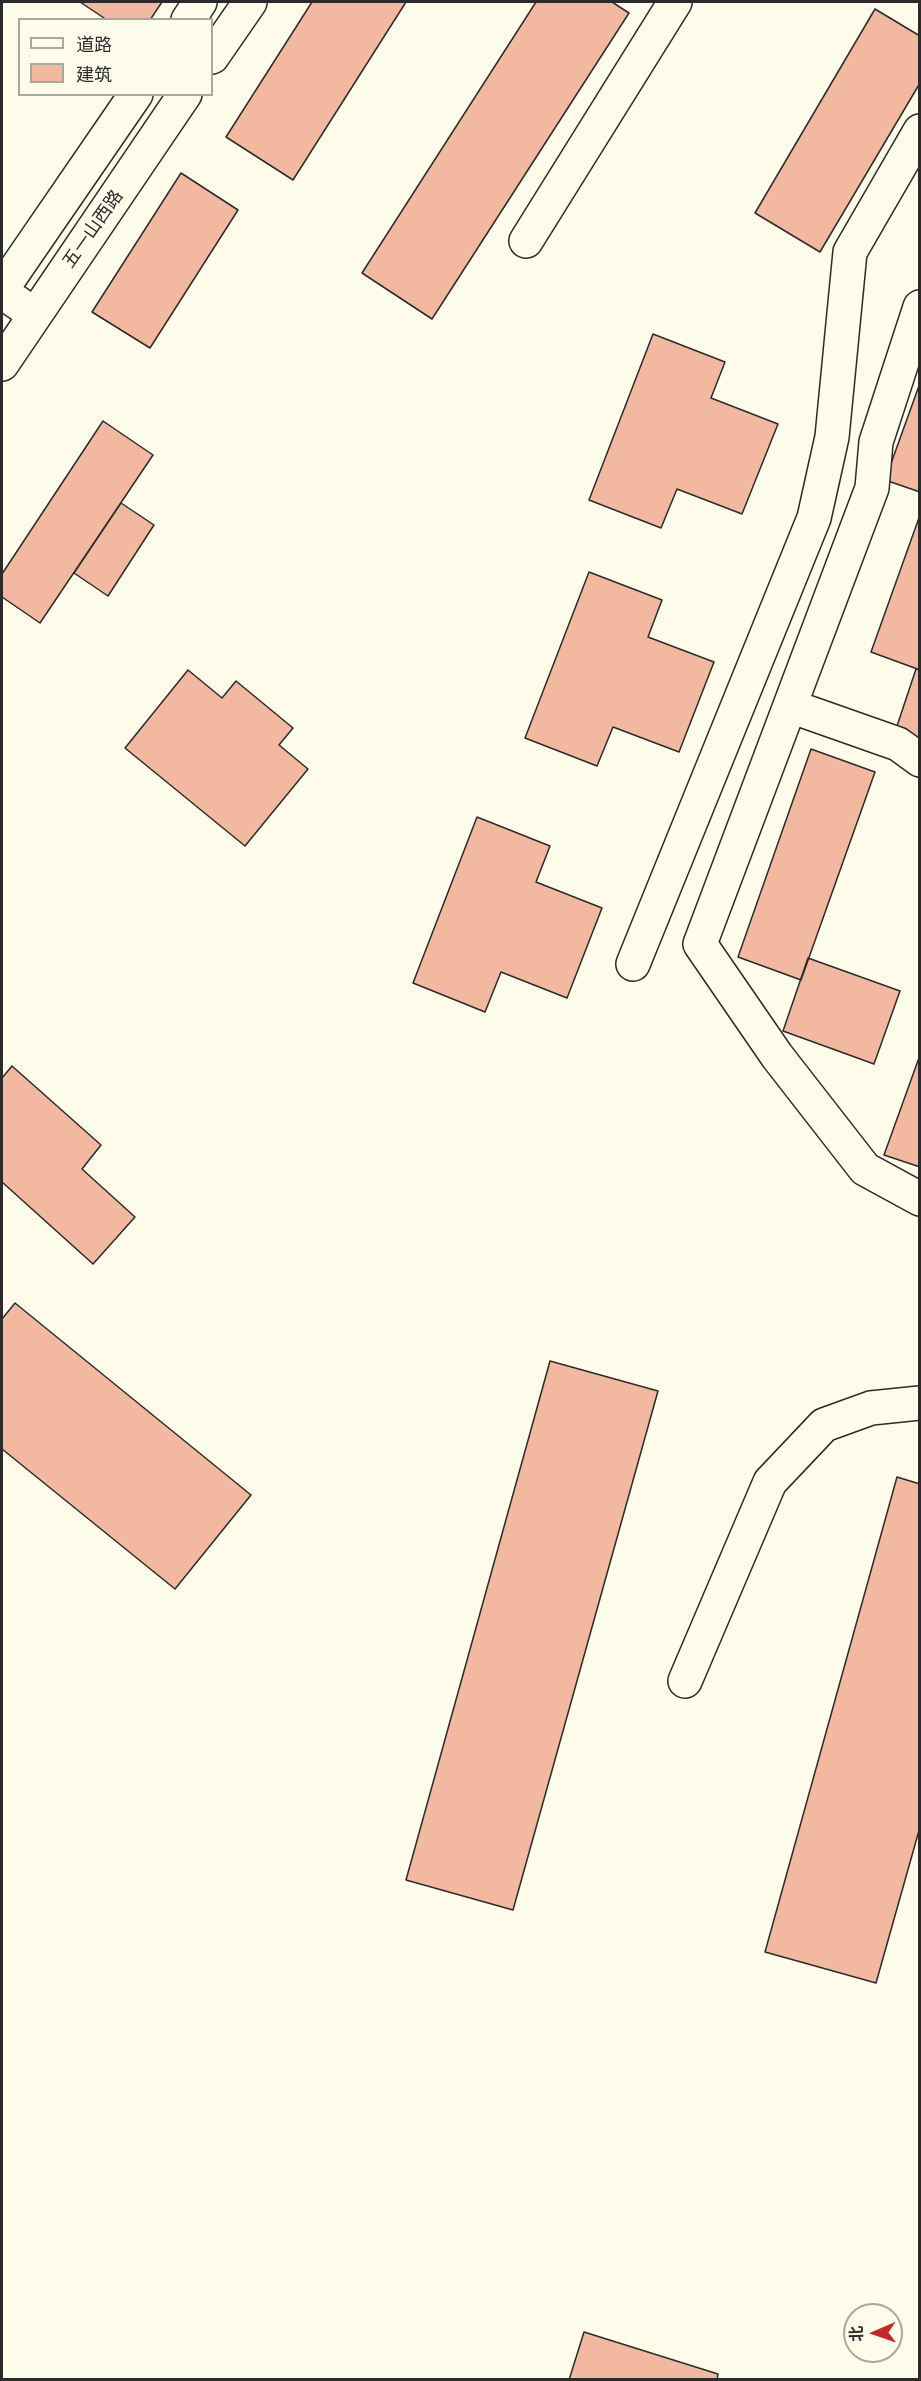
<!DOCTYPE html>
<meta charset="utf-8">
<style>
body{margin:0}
#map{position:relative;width:921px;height:2381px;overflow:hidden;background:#fdfbea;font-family:"Alegreya Sans","Noto Sans SC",sans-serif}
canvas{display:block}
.frame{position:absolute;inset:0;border:3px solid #2b2b2b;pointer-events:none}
.legend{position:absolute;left:18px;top:18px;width:195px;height:78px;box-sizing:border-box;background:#fdfbea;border:2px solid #a9a89e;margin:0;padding:8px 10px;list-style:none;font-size:18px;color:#2b2b2b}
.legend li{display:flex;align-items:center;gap:12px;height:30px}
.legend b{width:30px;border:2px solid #a9a89e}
.north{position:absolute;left:843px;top:2303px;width:60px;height:60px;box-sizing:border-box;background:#fdfbea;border:2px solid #a9a89e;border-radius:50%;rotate:268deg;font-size:16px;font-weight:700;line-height:24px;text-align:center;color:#2b2b2b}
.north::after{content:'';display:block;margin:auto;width:21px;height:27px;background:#c62828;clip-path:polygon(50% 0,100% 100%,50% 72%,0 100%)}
</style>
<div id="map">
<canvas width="921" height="2381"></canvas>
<div class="frame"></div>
<ul class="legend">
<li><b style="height:8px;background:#fdfbea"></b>道路</li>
<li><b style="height:16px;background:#f2b8a0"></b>建筑</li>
</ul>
<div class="north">北</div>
</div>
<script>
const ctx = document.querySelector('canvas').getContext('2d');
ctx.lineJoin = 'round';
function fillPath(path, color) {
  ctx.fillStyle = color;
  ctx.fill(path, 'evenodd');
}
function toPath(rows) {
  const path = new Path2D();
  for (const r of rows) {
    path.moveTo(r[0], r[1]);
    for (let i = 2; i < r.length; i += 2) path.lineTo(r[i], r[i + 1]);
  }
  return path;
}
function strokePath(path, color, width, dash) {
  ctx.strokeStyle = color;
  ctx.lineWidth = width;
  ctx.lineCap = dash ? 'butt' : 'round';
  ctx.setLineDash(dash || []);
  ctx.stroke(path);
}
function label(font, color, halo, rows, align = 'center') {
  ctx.font = font + ' "Alegreya Sans","Noto Sans SC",sans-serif';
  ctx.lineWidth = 4.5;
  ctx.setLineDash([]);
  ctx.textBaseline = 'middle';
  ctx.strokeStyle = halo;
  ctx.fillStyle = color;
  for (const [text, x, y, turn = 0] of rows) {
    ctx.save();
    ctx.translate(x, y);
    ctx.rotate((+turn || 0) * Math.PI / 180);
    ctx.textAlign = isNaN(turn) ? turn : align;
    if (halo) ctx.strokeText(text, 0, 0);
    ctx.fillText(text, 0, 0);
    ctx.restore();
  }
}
const building = toPath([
 [80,2,162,2,150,20,107,20,80,2],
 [312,2,406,2,293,180,226,137,312,2],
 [536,2,612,2,629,13,432,319,362,273,536,2],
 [875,9,920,36,920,83,820,252,755,213,875,9],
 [181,173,238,210,150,348,92,312,181,173],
 [653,334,725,362,711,398,778,424,742,514,677,489,661,528,589,500,653,334],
 [920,383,920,492,885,480,920,383],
 [103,421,153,455,40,623,2,597,2,574,103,421],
 [121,503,154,525,108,596,74,573,121,503],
 [920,515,920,670,871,652,920,515],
 [589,572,662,600,648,637,714,662,679,752,613,727,597,766,525,738,589,572],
 [916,669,920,670,920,740,895,732,916,669],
 [188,670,222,698,236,681,293,728,279,745,308,769,245,846,125,748,188,670],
 [811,749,875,772,801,980,738,957,811,749],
 [477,817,550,846,536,882,602,908,567,998,501,972,485,1012,413,983,477,817],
 [808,958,900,991,874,1064,783,1031,808,958],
 [920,1055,920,1167,884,1155,920,1055],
 [12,1066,101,1145,82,1169,135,1217,93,1264,2,1182,2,1078,12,1066],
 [15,1303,251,1495,175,1589,2,1449,2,1319,15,1303],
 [550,1361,658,1391,513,1910,406,1880,550,1361],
 [897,1477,920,1484,920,1827,876,1983,765,1952,897,1477],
 [584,2332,718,2374,717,2380,569,2380,584,2332]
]);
fillPath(building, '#f2b8a0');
strokePath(building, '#2b2b2b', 1.5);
const minor = toPath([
 [526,241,675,2],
 [2,292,34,314],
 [920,307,876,442,872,488,700,944,777,1056,865,1169,920,1199],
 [790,706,898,744,920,760],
 [633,964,814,518,832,437,850,252,920,131],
 [685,1681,770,1482,824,1425,871,1408,920,1403]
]);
const major = toPath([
 [188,20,200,2],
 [212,57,250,2],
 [2,289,136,94],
 [2,364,185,94]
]);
strokePath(minor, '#2b2b2b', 36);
strokePath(major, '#2b2b2b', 36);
strokePath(minor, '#fdfbea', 33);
strokePath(major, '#fdfbea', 33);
label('18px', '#2b2b2b', '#fdfbea', [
 ["五一山西路",93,229,-55]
]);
</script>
